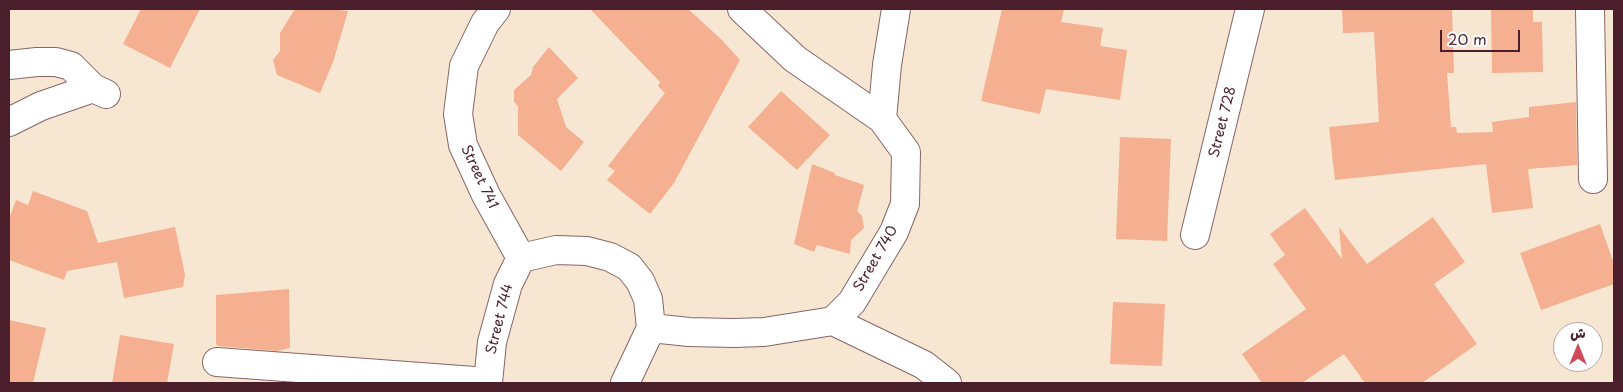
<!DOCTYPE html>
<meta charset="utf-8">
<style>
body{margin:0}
#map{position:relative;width:1623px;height:392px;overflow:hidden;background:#f7e7d2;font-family:"Playpen Sans","Playpen Sans Arabic",sans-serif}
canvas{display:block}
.frame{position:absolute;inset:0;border:10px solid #4a1f2b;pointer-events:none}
.north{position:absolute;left:1553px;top:322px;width:50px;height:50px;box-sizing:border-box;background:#fff;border:1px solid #b7a5aa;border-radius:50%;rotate:0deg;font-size:14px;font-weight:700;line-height:20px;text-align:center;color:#4a1f2b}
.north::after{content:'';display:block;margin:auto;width:18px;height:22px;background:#d1495b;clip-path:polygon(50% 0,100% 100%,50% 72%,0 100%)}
.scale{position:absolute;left:1440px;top:30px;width:80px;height:22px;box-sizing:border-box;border:2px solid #4a1f2b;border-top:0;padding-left:6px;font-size:15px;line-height:18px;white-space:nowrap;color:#4a1f2b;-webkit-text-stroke:4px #fff;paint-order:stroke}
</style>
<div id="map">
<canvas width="1623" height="392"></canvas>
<div class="frame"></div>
<div class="north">ش</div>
<div class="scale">20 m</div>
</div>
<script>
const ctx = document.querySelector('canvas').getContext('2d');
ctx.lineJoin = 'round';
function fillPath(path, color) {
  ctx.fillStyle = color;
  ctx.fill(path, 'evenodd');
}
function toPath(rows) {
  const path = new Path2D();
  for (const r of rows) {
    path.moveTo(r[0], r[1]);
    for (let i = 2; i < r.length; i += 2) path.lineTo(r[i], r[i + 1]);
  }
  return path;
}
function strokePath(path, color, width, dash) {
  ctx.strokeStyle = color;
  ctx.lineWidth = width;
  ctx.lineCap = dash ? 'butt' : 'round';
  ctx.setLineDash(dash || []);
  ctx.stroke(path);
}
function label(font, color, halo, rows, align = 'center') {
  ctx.font = font + ' "Playpen Sans",sans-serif';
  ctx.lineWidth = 4;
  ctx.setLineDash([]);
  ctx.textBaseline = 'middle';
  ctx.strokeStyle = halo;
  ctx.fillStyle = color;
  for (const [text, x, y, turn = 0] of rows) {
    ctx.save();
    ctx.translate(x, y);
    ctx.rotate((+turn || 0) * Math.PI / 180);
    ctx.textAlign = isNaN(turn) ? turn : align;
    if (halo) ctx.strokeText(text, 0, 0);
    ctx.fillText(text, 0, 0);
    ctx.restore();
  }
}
fillPath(toPath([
 [141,9,200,9,170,68,123,44],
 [295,9,331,9,348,11,333,62,320,93,277,75,273,60,280,51,280,33],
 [590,9,688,9,722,40,740,60,674,183,650,214,607,180,615,171,608,166,665,93,658,86,660,82],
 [1002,9,1064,9,1061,22,1103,28,1100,46,1127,50,1120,100,1046,89,1040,114,981,101],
 [1342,9,1452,9,1454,73,1447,73,1451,127,1456,127,1457,133,1493,132,1492,122,1529,117,1529,107,1576,102,1577,165,1528,169,1533,208,1492,213,1486,164,1335,180,1329,127,1379,122,1374,32,1343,33],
 [1491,9,1533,9,1533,22,1542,22,1543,72,1492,73],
 [549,47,578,78,557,99,566,127,584,142,561,171,518,135,518,106,514,102,514,90,531,75,533,67],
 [781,91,830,135,797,170,748,127],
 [1120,137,1171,139,1167,241,1116,239],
 [812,164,835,173,835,175,864,185,857,211,862,216,864,228,851,240,850,254,817,245,814,252,794,244],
 [33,191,87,211,98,243,175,227,185,275,183,287,124,298,117,262,67,271,64,280,9,260,9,219,16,200,28,205],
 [1305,208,1342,259,1339,227,1367,264,1433,217,1465,262,1434,284,1477,344,1422,383,1365,383,1344,354,1302,383,1262,383,1242,354,1306,309,1273,264,1285,255,1270,234],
 [1600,224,1614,264,1614,284,1541,310,1520,253],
 [289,289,290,348,277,351,218,346,216,344,216,295],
 [1113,302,1165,304,1162,366,1110,364],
 [9,320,46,328,33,383,9,383],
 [120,335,174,344,167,383,112,383]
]), '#f5af91');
const minor = toPath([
 [496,9,485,23,464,66,458,114,463,145,486,195,521,258],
 [742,9,795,59,882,119],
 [896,9,887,65,882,119,906,152,905,204,894,232,852,302,833,321,924,365,947,383],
 [1590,9,1593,179],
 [9,65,37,62,56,62,71,66,93,88,106,94],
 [9,122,41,106,93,88],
 [1195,235,1250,9],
 [651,328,689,332,734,333,764,332,833,321],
 [217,362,488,382],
 [488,383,492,342,508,284,521,258,556,250,587,251,610,257,629,267,640,281,648,299,651,328,625,383]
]);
strokePath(minor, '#876565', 30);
strokePath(minor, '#fff', 28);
label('14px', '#4a1f2b', '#fff', [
 ["Street 728",1223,122,-76],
 ["Street 741",479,177,65],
 ["Street 740",876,259,-60],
 ["Street 744",500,319,-76]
]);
</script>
